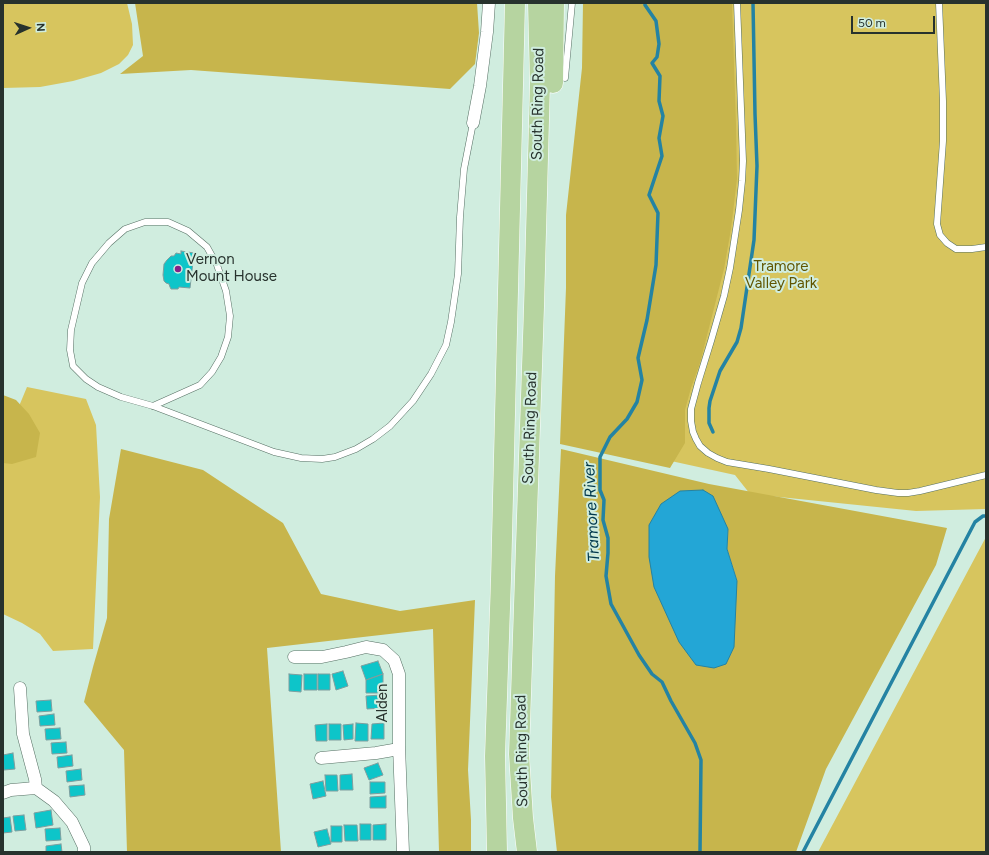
<!DOCTYPE html>
<style>
body{margin:0}
#map{position:relative;width:989px;height:855px;overflow:hidden;background:#d0eddf;font-family:Figtree,sans-serif}
canvas{display:block}
.frame{position:absolute;inset:0;border:4px solid #27322d;pointer-events:none}
.north{position:absolute;left:8px;top:8px;width:40px;height:40px;-webkit-text-stroke:3px #d0eddf;paint-order:stroke;rotate:87deg;font-size:11px;font-weight:700;line-height:16px;text-align:center;color:#27322d}
.north::after{content:'';display:block;margin:auto;width:14px;height:18px;background:#27322d;clip-path:polygon(50% 0,100% 100%,50% 72%,0 100%)}
.scale{position:absolute;left:851px;top:16px;width:84px;height:18px;box-sizing:border-box;border:2px solid #27322d;border-top:0;padding-left:5px;font-size:12px;line-height:14px;white-space:nowrap;color:#27322d;-webkit-text-stroke:3px #d0eddf;paint-order:stroke}
</style>
<div id="map">
<canvas width="989" height="855"></canvas>
<div class="frame"></div>
<div class="north">N</div>
<div class="scale">50 m</div>
</div>
<script>
const ctx = document.querySelector('canvas').getContext('2d');
ctx.lineJoin = 'round';
function fillPath(path, color) {
  ctx.fillStyle = color;
  ctx.fill(path, 'evenodd');
}
function toPath(rows) {
  const path = new Path2D();
  for (const r of rows) {
    path.moveTo(r[0], r[1]);
    for (let i = 2; i < r.length; i += 2) path.lineTo(r[i], r[i + 1]);
  }
  return path;
}
function strokePath(path, color, width, dash) {
  ctx.strokeStyle = color;
  ctx.lineWidth = width;
  ctx.lineCap = dash ? 'butt' : 'round';
  ctx.setLineDash(dash || []);
  ctx.stroke(path);
}
function label(font, color, halo, rows, align = 'center') {
  ctx.font = font + ' Figtree,sans-serif';
  ctx.lineWidth = 4;
  ctx.setLineDash([]);
  ctx.textBaseline = 'middle';
  ctx.strokeStyle = halo;
  ctx.fillStyle = color;
  for (const [text, x, y, turn = 0] of rows) {
    ctx.save();
    ctx.translate(x, y);
    ctx.rotate((+turn || 0) * Math.PI / 180);
    ctx.textAlign = isNaN(turn) ? turn : align;
    if (halo) ctx.strokeText(text, 0, 0);
    ctx.fillText(text, 0, 0);
    ctx.restore();
  }
}
fillPath(toPath([
 [3,3,127,3,132,24,133,45,128,55,119,64,101,73,73,81,40,87,3,88],
 [593,3,986,3,986,509,916,511,750,494,735,475,575,440],
 [27,387,86,399,96,425,100,497,93,649,53,651,40,634,22,623,3,614,3,425,12,423],
 [986,537,986,852,818,852]
]), '#d7c55e');
fillPath(toPath([
 [135,3,477,3,479,33,475,64,450,89,191,70,120,74,143,56],
 [583,3,732,3,736,124,737,179,731,229,724,269,700,363,691,388,685,410,685,443,670,468,560,444,566,288,566,215,582,68],
 [3,395,16,400,29,414,40,433,36,457,12,464,3,463],
 [121,449,203,470,283,523,321,594,400,611,475,600,468,770,471,820,471,852,439,852,433,629,267,648,281,852,127,852,124,750,84,702,93,667,107,618,109,519],
 [561,449,709,484,947,528,936,565,826,769,796,852,557,852,551,797,555,576],
 [728,529,727,549,737,581,679,642]
]), '#c7b54c');
const water = toPath([
 [703,490,713,496,728,529,727,549,737,581,734,647,726,664,714,668,696,665,679,642,654,587,649,557,649,525,661,504,680,491,703,490]
]);
fillPath(water, '#23a6d6');
strokePath(water, '#2483a3', 1);
strokePath(toPath([
 [645,3,645,5,656,21,659,44,657,57,652,63,660,76,659,101,663,116,659,138,662,156,649,195,658,213,656,265,647,320,638,358,642,380,637,402,627,419,610,437,600,457,600,490,604,500,603,520,608,538,608,553,606,576,611,604,639,655,652,674,662,682,671,701,695,743,701,760,700,852],
 [713,432,709,423,709,408,710,401,720,371,737,342,741,328,754,240,757,166,755,114,753,3],
 [803,852,975,522,983,516,986,516]
]), '#2483a3', 3.5);
const building = toPath([
 [181,251,194,253,190,288,179,287,178,289,171,289,170,287,169,284,166,283,164,281,163,275,164,264,167,260,171,256,174,256,176,253,181,254,181,251],
 [378,661,383,674,366,680,361,666,378,661],
 [343,671,348,686,336,690,332,674,343,671],
 [289,674,302,675,301,692,289,691,289,674],
 [304,674,317,674,317,690,304,690,304,674],
 [318,674,330,674,330,690,318,690,318,674],
 [383,674,383,693,366,693,366,680,383,674],
 [382,695,383,708,367,709,366,696,382,695],
 [51,700,52,711,37,712,36,701,51,700],
 [54,714,55,725,40,726,39,716,54,714],
 [356,723,368,724,368,741,355,741,356,723],
 [384,723,384,739,371,739,372,724,384,723],
 [327,724,327,741,316,741,315,725,327,724],
 [329,724,341,724,341,740,329,740,329,724],
 [353,724,353,739,344,740,343,725,353,724],
 [60,728,61,739,46,740,45,729,60,728],
 [66,742,67,753,52,754,51,743,66,742],
 [13,753,15,769,4,770,3,755,13,753],
 [72,755,73,766,58,768,57,757,72,755],
 [378,763,383,775,369,780,364,768,378,763],
 [81,769,82,780,67,782,66,771,81,769],
 [352,774,353,790,340,790,340,775,352,774],
 [325,775,337,775,338,791,326,791,325,775],
 [323,781,326,796,313,799,310,784,323,781],
 [370,782,385,782,385,793,370,794,370,782],
 [84,785,85,795,70,797,69,786,84,785],
 [386,796,386,808,370,808,370,797,386,796],
 [51,810,53,825,36,828,34,813,51,810],
 [24,815,26,830,15,831,13,816,24,815],
 [10,817,12,832,3,833,3,818,10,817],
 [360,824,371,824,371,840,360,840,360,824],
 [386,824,386,840,373,840,373,825,386,824],
 [344,825,357,825,358,841,345,841,344,825],
 [331,826,342,826,342,842,331,842,331,826],
 [60,828,61,840,46,841,45,829,60,828],
 [327,829,331,844,318,847,314,832,327,829],
 [61,844,62,852,46,852,46,846,61,844]
]);
fillPath(building, '#0dc5c9');
strokePath(building, '#7e9e9e', 1);
const service = toPath([
 [737,3,743,161,742,181,739,210,730,268,724,296,711,341,698,383,691,409,691,421,693,432,696,439,700,446,708,453,717,458,727,462,769,469,876,490,898,493,908,493,920,491,986,475],
 [939,3,943,101,943,141,937,224,940,235,947,243,956,249,972,249,986,247],
 [565,78,572,3],
 [153,406,200,385,212,372,221,357,228,337,230,316,226,291,217,265,207,247,188,231,168,222,145,222,125,229,109,243,92,263,82,283,71,330,70,350,73,366,86,379,98,387,121,397,153,406,274,452,301,458,322,459,335,457,356,449,373,439,390,426,413,401,431,374,446,345,451,322,458,274,460,217,464,169,473,123]
]);
const minor = toPath([
 [473,123,480,86,487,32,489,3],
 [294,657,322,657,346,652,366,647,383,650,394,660,399,674,399,746,403,852],
 [20,688,23,734,35,779,36,788,54,801,72,822,84,847,84,852],
 [321,758,376,753,399,749],
 [3,793,11,790,36,788]
]);
const trunk = toPath([
 [553,83,554,3],
 [497,852,495,756,501,579,515,3],
 [527,852,523,818,519,754,534,307,540,83,538,3]
]);
strokePath(service, '#567064', 7);
strokePath(minor, '#567064', 13);
strokePath(trunk, '#fff', 21);
strokePath(service, '#fff', 6);
strokePath(minor, '#fff', 12);
strokePath(trunk, '#b6d4a0', 20);
for (const [x, y, r, color] of [
 [178,269,4,"#852088"]
]) {
  const dot = new Path2D();
  dot.arc(x, y, r, 0, 2 * Math.PI);
  ctx.fillStyle = color;
  ctx.fill(dot);
  strokePath(dot, '#d0eddf', 1.5);
}
label('15px', '#27322d', '#d0eddf', [
 ["South Ring Road",538,104,-89],
 ["South Ring Road",530,428,-88],
 ["Alden",383,703,-90],
 ["South Ring Road",522,751,-91]
]);
label('15px', '#27322d', '#d0eddf', [
 ["Vernon",186,260],
 ["Mount House",186,277]
], 'left');
label('15px', '#615500', '#d0eddf', [
 ["Tramore",781,267],
 ["Valley Park",781,284]
]);
label('italic 16px', '#01384c', '#d0eddf', [
 ["Tramore River",592,512,-93]
]);
</script>
